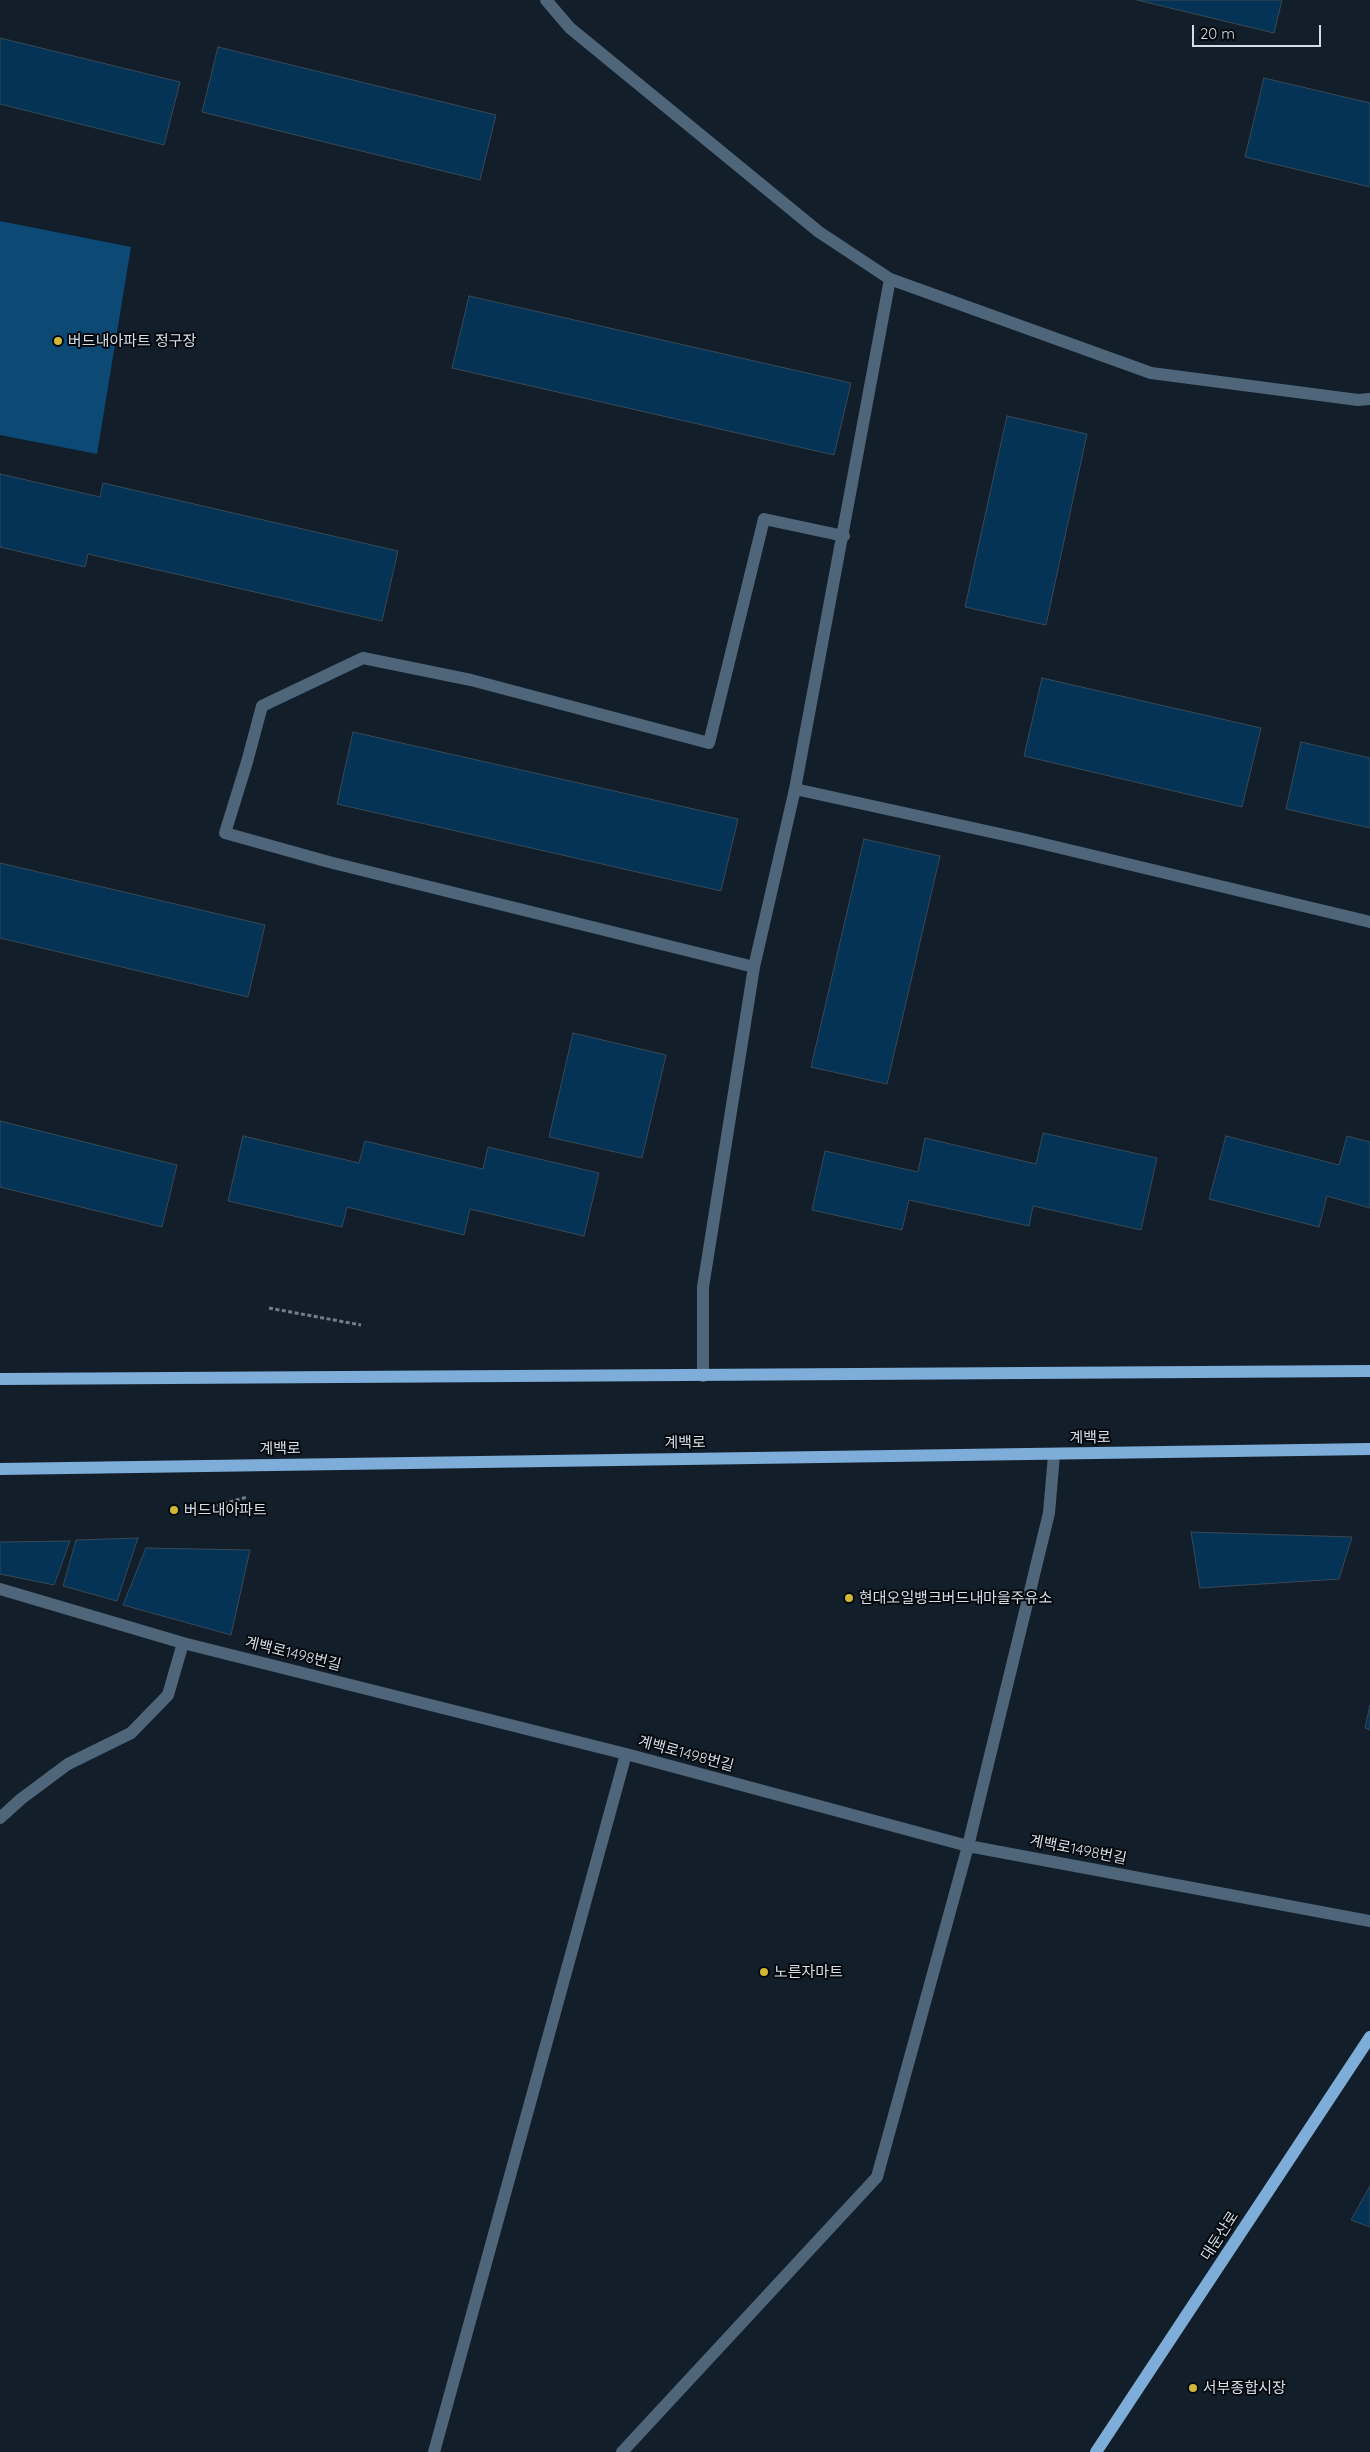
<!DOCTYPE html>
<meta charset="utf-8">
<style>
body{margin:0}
#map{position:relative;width:1370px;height:2452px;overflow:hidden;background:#121f2b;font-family:Quicksand,sans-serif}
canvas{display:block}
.scale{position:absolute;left:1192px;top:25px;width:129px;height:22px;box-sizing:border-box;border:2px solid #d5dee6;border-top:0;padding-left:6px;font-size:15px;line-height:18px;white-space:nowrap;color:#d5dee6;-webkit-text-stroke:4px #04090e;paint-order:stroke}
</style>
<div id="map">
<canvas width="1370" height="2452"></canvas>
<div class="scale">20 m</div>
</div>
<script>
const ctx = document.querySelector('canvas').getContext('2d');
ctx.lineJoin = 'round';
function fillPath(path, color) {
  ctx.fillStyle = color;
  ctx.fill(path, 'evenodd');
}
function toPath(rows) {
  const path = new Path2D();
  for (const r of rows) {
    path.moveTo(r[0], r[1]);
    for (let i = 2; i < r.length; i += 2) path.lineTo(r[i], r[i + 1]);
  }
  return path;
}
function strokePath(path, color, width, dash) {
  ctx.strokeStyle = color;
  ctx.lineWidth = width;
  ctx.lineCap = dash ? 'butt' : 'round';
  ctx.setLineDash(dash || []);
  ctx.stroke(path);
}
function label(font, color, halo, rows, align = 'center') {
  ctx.font = font + ' Quicksand,"Noto Sans KR",sans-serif';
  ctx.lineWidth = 4;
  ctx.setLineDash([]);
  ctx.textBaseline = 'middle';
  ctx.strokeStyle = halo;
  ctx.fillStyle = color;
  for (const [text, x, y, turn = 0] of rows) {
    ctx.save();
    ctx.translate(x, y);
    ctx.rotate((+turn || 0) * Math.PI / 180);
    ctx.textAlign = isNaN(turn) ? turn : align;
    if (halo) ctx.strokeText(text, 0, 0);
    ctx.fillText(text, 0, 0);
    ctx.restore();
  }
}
fillPath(toPath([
 [0,221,131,247,97,454,0,435]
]), '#0c4975');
const building = toPath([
 [1137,0,1282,0,1274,33,1137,0],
 [0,38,180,82,164,145,0,104,0,38],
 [218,47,496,115,480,180,202,112,218,47],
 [1264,78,1370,103,1370,187,1245,157,1264,78],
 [469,296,851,383,834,455,452,368,469,296],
 [1007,416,1087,434,1046,625,965,607,1007,416],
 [0,474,100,497,103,483,398,551,382,621,88,554,85,567,0,547,0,474],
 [1042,678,1261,728,1242,807,1024,756,1042,678],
 [353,732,738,819,721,891,337,804,353,732],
 [1301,742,1370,758,1370,828,1286,809,1301,742],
 [864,839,940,856,887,1084,811,1067,864,839],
 [0,863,265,925,248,997,0,938,0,863],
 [573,1033,666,1055,642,1158,549,1137,573,1033],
 [0,1121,177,1165,162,1227,0,1187,0,1121],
 [1043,1133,1157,1158,1141,1230,1033,1206,1029,1226,909,1200,902,1230,812,1210,825,1151,918,1172,925,1138,1036,1164,1043,1133],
 [243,1136,359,1163,365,1141,483,1169,488,1147,599,1173,584,1236,470,1209,464,1235,347,1207,342,1227,228,1201,243,1136],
 [1226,1136,1339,1165,1347,1136,1370,1142,1370,1208,1327,1196,1319,1227,1209,1199,1226,1136],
 [1191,1532,1352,1537,1339,1579,1200,1588,1191,1532],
 [138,1538,117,1601,63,1586,76,1540,138,1538],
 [70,1541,54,1585,0,1574,0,1542,70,1541],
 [146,1548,250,1550,231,1635,123,1605,146,1548],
 [1370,1705,1370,1730,1365,1728,1370,1705],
 [1370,2186,1370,2227,1351,2220,1370,2186]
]);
fillPath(building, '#043355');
strokePath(building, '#394855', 1);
strokePath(toPath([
 [269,1308,361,1325],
 [192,1513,247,1497]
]), '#737e88', 3, [4, 2.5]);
strokePath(toPath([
 [546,0,570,28,819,232,890,279,1151,373,1358,400,1370,399],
 [795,789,1023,839,1370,922],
 [754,967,329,862,225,833,247,762,262,706,363,658,471,680,709,743,764,519,844,536],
 [703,1376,703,1287,754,967,795,789,890,279],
 [0,1589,183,1643,626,1754,968,1846,1370,1921],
 [0,1818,21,1799,68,1764,131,1733,168,1695,183,1643],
 [434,2452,626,1754],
 [622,2452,877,2177,968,1846,1049,1513,1054,1455]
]), '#4e657a', 12);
strokePath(toPath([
 [0,1379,1370,1371],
 [0,1469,1370,1449],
 [1096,2452,1370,2037]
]), '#7dadd8', 12);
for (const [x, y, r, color] of [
 [58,341,5,"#d2b635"],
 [174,1510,5,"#d2b635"],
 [849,1598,5,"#d2b635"],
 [764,1972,5,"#d2b635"],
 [1193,2388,5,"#d2b635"]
]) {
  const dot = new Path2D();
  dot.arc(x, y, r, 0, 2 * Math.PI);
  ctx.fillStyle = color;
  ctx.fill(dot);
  strokePath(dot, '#04090e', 2);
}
label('15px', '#d5dee6', '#04090e', [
 ["버드내아파트 정구장",68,341],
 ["버드내아파트",184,1510],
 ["현대오일뱅크버드내마을주유소",859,1598],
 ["노른자마트",774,1972],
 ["서부종합시장",1203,2388]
], 'left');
label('15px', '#d5dee6', '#04090e', [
 ["계백로",1090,1438,-1],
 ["계백로",685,1443,-1],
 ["계백로",280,1449,-1],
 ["계백로1498번길",293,1654,14],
 ["계백로1498번길",686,1754,15],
 ["계백로1498번길",1078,1850,11],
 ["대둔산로",1220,2236,-57]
]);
</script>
